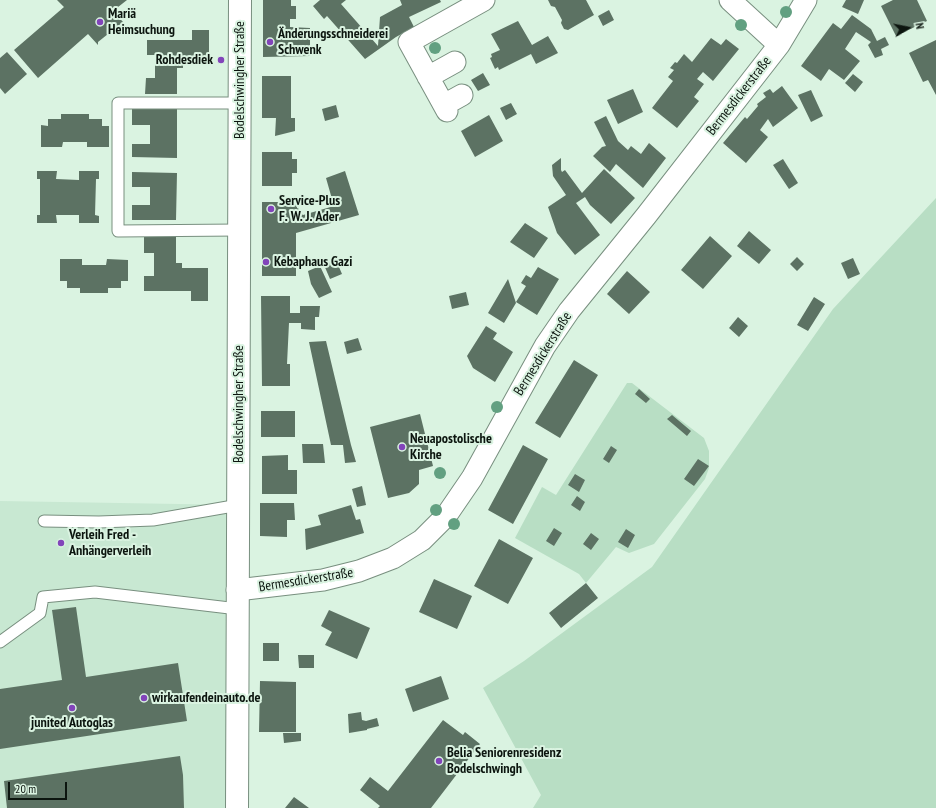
<!DOCTYPE html>
<meta charset="utf-8">
<style>
body{margin:0}
#map{position:relative;width:936px;height:808px;overflow:hidden;background:#daf3e1;font-family:"PT Sans Narrow",sans-serif}
canvas{display:block}
.north{position:absolute;left:888px;top:8px;width:40px;height:40px;-webkit-text-stroke:3px #daf3e1;paint-order:stroke;rotate:80deg;font-size:11px;font-weight:700;line-height:16px;text-align:center;color:#0c150f}
.north::after{content:'';display:block;margin:auto;width:14px;height:18px;background:#0c150f;clip-path:polygon(50% 0,100% 100%,50% 72%,0 100%)}
.scale{position:absolute;left:8px;top:782px;width:59px;height:18px;box-sizing:border-box;border:2px solid #0c150f;border-top:0;padding-left:5px;font-size:12px;line-height:14px;white-space:nowrap;color:#0c150f;-webkit-text-stroke:3px #daf3e1;paint-order:stroke}
</style>
<div id="map">
<canvas width="936" height="808"></canvas>
<div class="north">N</div>
<div class="scale">20 m</div>
</div>
<script>
const ctx = document.querySelector('canvas').getContext('2d');
ctx.lineJoin = 'round';
function fillPath(path, color) {
  ctx.fillStyle = color;
  ctx.fill(path, 'evenodd');
}
function toPath(rows) {
  const path = new Path2D();
  for (const r of rows) {
    path.moveTo(r[0], r[1]);
    for (let i = 2; i < r.length; i += 2) path.lineTo(r[i], r[i + 1]);
  }
  return path;
}
function strokePath(path, color, width, dash) {
  ctx.strokeStyle = color;
  ctx.lineWidth = width;
  ctx.lineCap = dash ? 'butt' : 'round';
  ctx.setLineDash(dash || []);
  ctx.stroke(path);
}
function label(font, color, halo, rows, align = 'center') {
  ctx.font = font + ' "PT Sans Narrow",sans-serif';
  ctx.lineWidth = 4;
  ctx.setLineDash([]);
  ctx.textBaseline = 'middle';
  ctx.strokeStyle = halo;
  ctx.fillStyle = color;
  for (const [text, x, y, turn = 0] of rows) {
    ctx.save();
    ctx.translate(x, y);
    ctx.rotate((+turn || 0) * Math.PI / 180);
    ctx.textAlign = isNaN(turn) ? turn : align;
    if (halo) ctx.strokeText(text, 0, 0);
    ctx.fillText(text, 0, 0);
    ctx.restore();
  }
}
fillPath(toPath([
 [0,501,239,505,237,808,0,808]
]), '#c8e8d2');
fillPath(toPath([
 [936,198,936,808,533,808,541,795,483,688,524,661,652,567,833,309],
 [627,383,632,383,704,438,709,451,709,468,705,479,654,544,629,553,616,547,586,583,579,574,515,538,542,487,556,495]
]), '#b8dec4');
fillPath(toPath([
 [57,0,127,0,113,11,123,22,98,42,98,45,88,34,38,78,14,50,64,7],
 [263,0,291,0,291,6,296,6,296,19,290,19,290,27,310,28,310,56,263,57],
 [320,0,346,0,341,4,378,46,380,17,402,5,400,0,440,0,441,2,409,17,414,27,396,37,365,59,327,16,324,19,313,6],
 [548,0,586,0,594,15,568,30,564,29,561,23,562,20,555,7,551,6],
 [846,0,864,0,858,14,842,7],
 [893,0,917,0,927,21,896,36,881,6],
 [609,10,614,20,603,26,598,16],
 [852,15,871,29,877,41,885,37,889,45,881,49,883,55,875,58,868,45,871,42,856,32,845,49,860,61,844,80,829,69,821,81,801,66,833,23,841,29],
 [518,21,532,45,548,36,558,53,536,64,531,54,499,70,498,67,495,69,490,58,492,57,491,54,500,50,491,34],
 [192,30,209,30,209,62,183,62,183,68,177,68,177,94,145,94,146,78,155,78,155,55,147,55,147,40,192,40],
 [711,38,721,45,726,39,739,49,713,81,703,72,697,79,704,84,694,97,699,101,677,128,652,108,673,81,668,77,674,70,670,68,675,62,677,63,684,54,692,62],
 [936,40,936,95,928,80,923,82,909,53],
 [7,52,27,74,5,94,0,88,0,58],
 [483,73,490,85,478,91,471,80],
 [853,74,863,82,855,92,845,83],
 [262,76,291,76,291,118,295,118,295,131,275,136,276,118,262,118],
 [782,86,798,108,773,127,768,119,760,130,768,137,746,163,723,143,745,117,747,119,758,106,757,104,766,97,763,93,770,89,773,93],
 [633,89,643,112,618,124,607,100],
 [811,90,823,116,811,122,798,95],
 [511,103,517,114,506,120,500,108],
 [336,105,339,117,325,121,322,109],
 [132,109,177,109,177,158,132,157,132,144,150,144,150,125,132,125],
 [61,114,89,114,89,119,102,119,102,126,109,126,109,147,87,147,87,142,63,142,62,147,41,147,41,125,48,126,48,119,61,119],
 [489,115,503,141,475,157,461,131],
 [606,116,618,141,628,150,631,146,641,154,649,143,666,158,643,188,616,164,610,172,593,156,602,147,606,146,594,122],
 [262,152,292,152,292,159,297,159,297,173,292,173,292,186,262,186],
 [561,158,561,170,562,172,565,170,582,193,604,169,635,198,611,224,590,205,585,197,576,203,600,235,575,255,557,233,548,207,566,195,553,176,552,165],
 [783,159,798,183,789,189,773,165],
 [37,171,57,171,56,179,79,180,79,171,99,171,99,179,96,179,95,215,99,216,99,223,79,223,79,215,56,215,57,223,37,223,37,215,40,215,40,179,37,179],
 [345,171,359,215,296,233,296,276,262,276,262,202,297,202,297,208,301,210,299,212,303,215,334,206,326,178],
 [132,172,177,173,176,220,132,220,132,205,150,205,150,187,132,187],
 [525,223,548,238,534,258,510,242],
 [749,231,771,250,759,264,737,246],
 [144,236,176,236,176,263,182,263,182,268,208,268,208,301,191,301,191,291,144,291,144,276,154,276,154,253,144,253],
 [710,236,732,256,703,289,681,270],
 [797,257,804,264,797,271,790,264],
 [853,258,860,274,848,279,841,263],
 [60,259,82,259,82,265,106,265,107,259,128,260,128,281,121,281,121,288,108,288,108,293,80,293,80,288,67,288,67,281,60,281],
 [336,260,342,274,330,279,324,265],
 [320,266,332,292,319,298,311,284,308,271],
 [538,267,559,279,537,315,516,302,526,286,521,283,526,275,531,278],
 [627,271,650,292,629,314,607,294],
 [508,279,516,303,504,323,488,313],
 [466,292,469,305,452,309,449,296],
 [261,296,290,296,290,313,300,313,300,306,320,306,319,317,315,317,315,330,301,329,301,323,289,323,287,364,290,364,290,386,262,386],
 [814,297,825,304,808,331,797,325],
 [738,317,748,326,739,337,729,328],
 [486,326,497,333,493,339,513,352,495,382,473,368,467,356],
 [358,338,362,350,347,354,344,342],
 [326,341,351,445,356,462,345,463,343,445,331,445,309,342],
 [574,360,598,375,560,438,535,423],
 [639,389,650,399,646,403,635,394],
 [261,411,295,411,295,437,261,437],
 [420,414,433,466,419,470,419,484,409,493,388,498,370,427],
 [672,415,691,431,687,436,667,419],
 [302,444,323,444,325,463,303,463],
 [523,445,548,459,513,524,488,510],
 [611,446,617,450,609,463,603,459],
 [288,455,288,470,297,470,297,494,262,494,262,456],
 [698,459,709,466,694,486,684,479],
 [575,474,585,480,579,492,568,485],
 [362,486,366,505,357,507,352,489],
 [577,496,585,502,580,511,571,505],
 [260,503,294,503,295,520,287,520,287,537,260,536],
 [351,505,356,520,360,519,364,533,306,550,305,529,321,525,318,515],
 [554,528,562,533,554,546,546,541],
 [626,529,635,535,628,548,618,542],
 [591,533,599,539,591,550,583,544],
 [499,539,533,558,508,604,474,586],
 [434,579,472,596,457,629,419,612],
 [586,583,598,598,561,628,549,613],
 [76,607,86,677,178,663,187,721,0,749,0,689,62,680,52,610],
 [329,610,370,628,357,659,325,645,332,632,321,626],
 [263,643,279,643,279,661,263,661],
 [298,655,314,655,314,668,299,668],
 [441,676,449,699,413,712,405,689],
 [260,681,296,682,296,732,259,732],
 [361,712,362,720,366,721,377,718,379,726,367,729,367,730,349,733,348,714],
 [443,720,463,735,465,732,480,744,431,808,378,808,380,806,360,790,370,777,388,791],
 [283,733,301,733,301,741,284,743],
 [180,756,183,775,184,808,7,808,4,781],
 [294,797,309,808,285,808]
]), '#5c7263');
const service = toPath([
 [239,230,118,231,118,103,240,103],
 [44,521,99,522,153,520,239,505],
 [0,642,40,613,43,597,95,592,238,609]
]);
const minor = toPath([
 [730,0,779,45],
 [428,77,455,62],
 [444,105,462,95],
 [447,111,409,42,484,0],
 [237,590,323,580,359,571,393,558,422,540,446,516,472,478,545,346,569,311,646,216,779,45,806,0]
]);
const tertiary = toPath([
 [237,808,240,0]
]);
strokePath(service, '#788f7f', 13);
strokePath(minor, '#788f7f', 23);
strokePath(tertiary, '#788f7f', 24);
strokePath(service, '#fff', 11);
strokePath(minor, '#fff', 21);
strokePath(tertiary, '#fff', 22);
ctx.fillStyle = '#62a081';
for (const [x, y] of [
 [786,12],
 [741,25],
 [435,48],
 [497,407],
 [440,473],
 [436,510],
 [454,524]
]) {
  ctx.beginPath();
  ctx.arc(x, y, 6, 0, 2 * Math.PI);
  ctx.fill();
}
for (const [x, y, r, color] of [
 [100,22,4,"#8244ba"],
 [270,42,4,"#8244ba"],
 [221,60,4,"#8244ba"],
 [271,209,4,"#8244ba"],
 [266,262,4,"#8244ba"],
 [402,447,4,"#8244ba"],
 [61,543,4,"#8244ba"],
 [144,698,4,"#8244ba"],
 [72,708,4,"#8244ba"],
 [439,761,4,"#8244ba"]
]) {
  const dot = new Path2D();
  dot.arc(x, y, r, 0, 2 * Math.PI);
  ctx.fillStyle = color;
  ctx.fill(dot);
  strokePath(dot, '#daf3e1', 1.5);
}
label('bold 14px', '#0c150f', '#daf3e1', [
 ["Mariä",108,14],
 ["Heimsuchung",108,30],
 ["Änderungsschneiderei",278,34],
 ["Schwenk",278,50],
 ["Rohdesdiek",213,60,"right"],
 ["Service-Plus",279,201],
 ["F. W. J. Ader",279,217],
 ["Kebaphaus Gazi",274,262],
 ["Neuapostolische",410,439],
 ["Kirche",410,455],
 ["Verleih Fred -",69,535],
 ["Anhängerverleih",69,551],
 ["wirkaufendeinauto.de",152,698],
 ["junited Autoglas",72,723,"center"],
 ["Belia Seniorenresidenz",447,753],
 ["Bodelschwingh",447,769]
], 'left');
label('14px', '#0c150f', '#daf3e1', [
 ["Bodelschwingher Straße",240,80,-90],
 ["Bermesdickerstraße",739,96,-52],
 ["Bermesdickerstraße",543,354,-58],
 ["Bodelschwingher Straße",239,404,-90],
 ["Bermesdickerstraße",306,580,-9]
]);
</script>
